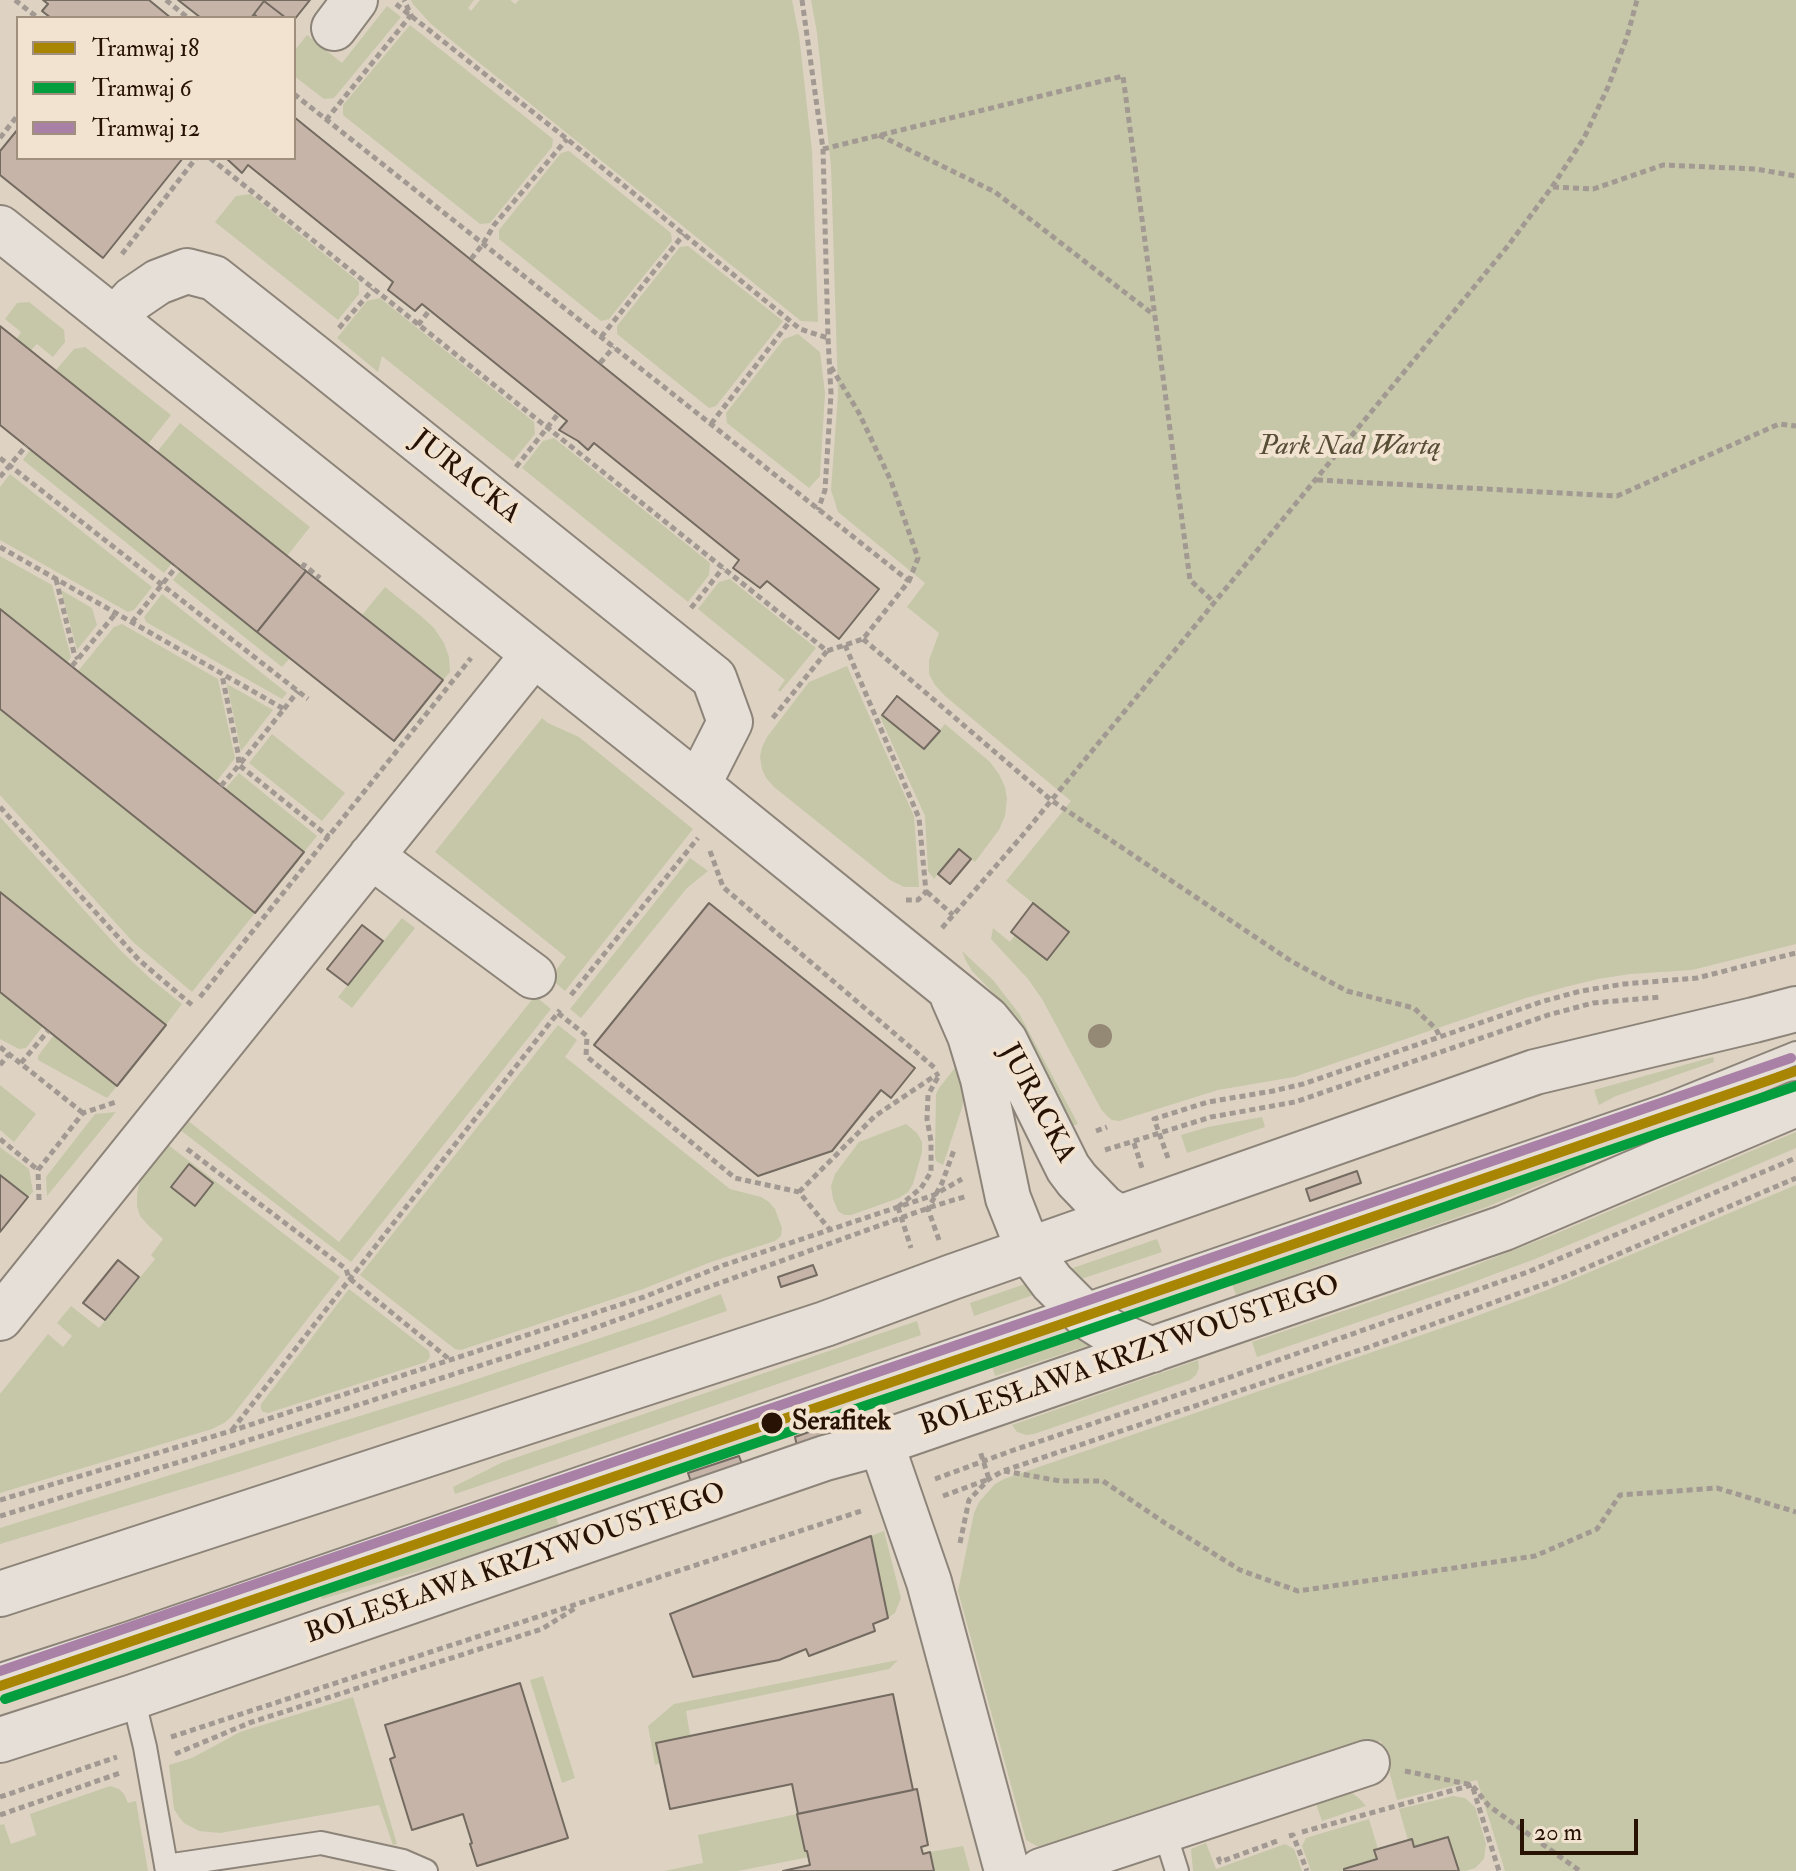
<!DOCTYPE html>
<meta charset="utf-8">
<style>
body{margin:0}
#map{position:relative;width:1796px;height:1871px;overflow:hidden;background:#ded2c2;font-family:"IM FELL Double Pica",serif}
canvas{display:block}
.legend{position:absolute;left:16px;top:16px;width:280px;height:144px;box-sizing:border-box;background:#f1e3d0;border:2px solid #a18f7e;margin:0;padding:10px 14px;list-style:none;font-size:24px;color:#281204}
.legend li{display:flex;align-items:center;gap:16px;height:40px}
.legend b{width:40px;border:2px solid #a18f7e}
.scale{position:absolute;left:1520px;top:1819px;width:118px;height:36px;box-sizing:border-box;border:4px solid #281204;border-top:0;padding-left:10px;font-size:24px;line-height:28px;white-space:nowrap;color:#281204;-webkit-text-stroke:6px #f1e3d0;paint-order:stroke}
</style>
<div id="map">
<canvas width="1796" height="1871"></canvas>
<ul class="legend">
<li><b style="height:10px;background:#a88502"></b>Tramwaj 18</li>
<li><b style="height:10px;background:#049e3f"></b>Tramwaj 6</li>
<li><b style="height:10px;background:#a981a6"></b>Tramwaj 12</li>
</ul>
<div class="scale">20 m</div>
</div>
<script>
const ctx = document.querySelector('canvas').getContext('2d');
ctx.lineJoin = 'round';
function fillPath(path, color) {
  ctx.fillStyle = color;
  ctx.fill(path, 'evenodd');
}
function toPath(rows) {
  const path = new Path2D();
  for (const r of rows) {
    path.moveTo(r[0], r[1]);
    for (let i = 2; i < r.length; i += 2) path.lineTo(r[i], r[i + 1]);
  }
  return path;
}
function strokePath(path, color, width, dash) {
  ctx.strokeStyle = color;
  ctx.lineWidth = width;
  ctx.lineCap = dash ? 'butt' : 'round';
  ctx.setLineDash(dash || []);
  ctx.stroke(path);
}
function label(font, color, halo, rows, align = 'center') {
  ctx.font = font + ' "IM FELL Double Pica",serif';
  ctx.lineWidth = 8;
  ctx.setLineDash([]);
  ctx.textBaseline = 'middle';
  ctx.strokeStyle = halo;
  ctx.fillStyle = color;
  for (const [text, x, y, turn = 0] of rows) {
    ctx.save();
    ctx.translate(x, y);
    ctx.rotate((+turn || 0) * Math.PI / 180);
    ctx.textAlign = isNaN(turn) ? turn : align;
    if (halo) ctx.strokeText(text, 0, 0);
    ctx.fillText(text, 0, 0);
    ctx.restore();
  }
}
fillPath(toPath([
 [411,0,474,0,468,8,471,11,480,0,510,0,515,4,519,0,792,0,799,35,812,151,818,322,801,321,431,24,413,4],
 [811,0,1796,0,1796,944,1692,970,1630,974,1598,979,1565,987,1526,998,1294,1077,1218,1090,1119,1121,1112,1120,1106,1115,1101,1109,1042,999,1028,979,991,939,993,928,1010,942,1015,935,1047,960,1069,933,1006,881,1071,801,945,696,935,685,929,674,929,660,939,633,907,607,925,583,838,512,831,490,838,394,831,166,817,33],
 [387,6,401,17,334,98,324,99,294,76,294,51,307,35,342,63],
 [410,25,553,139,552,147,490,223,480,224,343,115,343,105],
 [569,151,671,233,672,241,609,319,601,321,499,239,499,230,561,153],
 [250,194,359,282,359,294,338,320,215,222,236,196],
 [688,246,783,321,716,406,709,408,617,334,617,326,680,247],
 [380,298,534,422,535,434,513,461,382,356,378,372,337,338,367,301],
 [29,302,64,330,65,342,53,357,37,344,31,350,17,339,21,332,5,319,17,303],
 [798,334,820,352,825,393,820,476,809,488,727,423,726,413,784,339],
 [85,347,171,415,148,444,56,370,74,349],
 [180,423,310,527,287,556,157,452],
 [554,438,710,563,709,575,688,602,522,468,543,441],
 [30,450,172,563,164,573,23,460],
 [10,474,152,587,134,610,128,612,0,540,0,487],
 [0,556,52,585,71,657,67,663,0,609],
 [181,570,290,658,282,667,173,580],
 [730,579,816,648,780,692,778,690,785,680,698,609,719,582],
 [385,587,421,616,434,628,444,643,449,657,450,672,443,680,362,615],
 [61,590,92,608,97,625,77,650],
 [162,594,287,693,282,699,146,622,144,617],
 [122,624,218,679,235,758,216,782,78,671,114,627],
 [847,666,914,816,919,887,904,887,890,880,774,787,766,778,762,769,760,757,762,747,767,737,809,682],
 [227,684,273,710,241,751],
 [0,709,255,913,192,992,133,942,0,795],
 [882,715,924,749,945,724,990,762,999,774,1005,787,1007,799,1005,816,999,830,975,862,959,849,934,879,928,871,925,816,880,717],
 [542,718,548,723,579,737,693,829,565,991,550,978,566,957,435,852],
 [272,734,345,793,322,821,249,763],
 [239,773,317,836,304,852,225,789],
 [0,817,122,952,152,980,182,1004,166,1025,0,892],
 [690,858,708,871,687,888,581,1018,570,1009],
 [402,918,415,928,352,1008,338,997],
 [962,951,993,980,1020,1015,1078,1124,1063,1129,1013,1019,1001,1001,972,971,966,961],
 [0,992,43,1026,26,1048,19,1049,0,1039],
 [535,996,551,1009,351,1262,179,1129,186,1119,339,1242],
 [558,1025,577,1040,565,1057,730,1189,761,1197,769,1202,775,1209,782,1228,781,1236,775,1241,711,1262,643,1289,461,1350,455,1349,360,1275],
 [54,1035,117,1086,107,1098,38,1060,38,1056],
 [1713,1057,1714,1062,1616,1096,1599,1105,1594,1090],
 [958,1064,964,1087,964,1097,962,1108,943,1165,936,1161,935,1155,936,1094,939,1088],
 [0,1085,36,1114,14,1142,0,1130],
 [116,1112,47,1196,46,1177,95,1114],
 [1262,1117,1265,1127,1187,1153,1181,1135,1208,1127],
 [906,1124,917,1133,922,1142,922,1152,913,1184,908,1192,899,1198,851,1215,844,1215,838,1211,833,1199,831,1186,835,1174,859,1142],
 [1796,1132,1796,1148,1609,1228,1535,1259,1460,1287,1257,1357,1252,1342,1455,1273,1555,1234],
 [167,1144,340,1277,232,1416,224,1423,212,1429,0,1493,0,1394,48,1334,63,1347,72,1336,57,1323,71,1306,99,1328,155,1259,151,1255,163,1239,148,1225,140,1216,137,1206,137,1195,139,1184,145,1172],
 [0,1147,29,1169,33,1192,28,1197,0,1175],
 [1584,1161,1586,1166,1484,1208,1236,1295,1231,1281],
 [1796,1185,1796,1871,1505,1871,1477,1780,1397,1800,1381,1741,1076,1841,1053,1847,1037,1846,1026,1840,958,1591,974,1513,979,1502,995,1484,1004,1479,1471,1318,1547,1290],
 [1157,1239,1162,1252,1075,1281,1067,1270],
 [1025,1284,1034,1294,1033,1295,974,1316,970,1303],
 [349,1289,429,1351,430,1357,426,1362,268,1413,263,1412,261,1409,261,1404],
 [721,1294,727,1311,478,1395,229,1475,0,1544,0,1528,453,1387,654,1320],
 [917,1321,921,1335,455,1494,453,1487,503,1462],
 [1076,1335,1093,1344,995,1376,991,1363],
 [1198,1360,1199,1368,1196,1375,1190,1380,1034,1434,1026,1435,1017,1432,1012,1425],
 [554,1510,559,1527,441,1565,322,1599,320,1594,532,1521],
 [884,1531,901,1598,895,1613,888,1618,871,1536],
 [898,1660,889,1669,686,1711,690,1735,656,1743,660,1763,655,1765,648,1726,674,1704],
 [543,1676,575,1778,562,1783,530,1680],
 [353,1697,397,1844,393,1845,379,1805,220,1833,199,1831,184,1823,179,1817,174,1809,169,1765,192,1758,240,1732],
 [110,1786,119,1789,124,1794,128,1803,136,1801,148,1871,0,1871,0,1825,4,1824,11,1844,36,1835,30,1814],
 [1347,1789,1360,1799,1366,1806,1322,1821,1313,1795],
 [1453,1796,1465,1798,1475,1807,1486,1844,1484,1859,1475,1868,1466,1871,1459,1871,1414,1847,1412,1839,1408,1840,1399,1809],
 [797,1814,805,1851,807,1851,809,1857,738,1871,664,1871,703,1863,698,1835],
 [1369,1819,1378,1849,1374,1851,1377,1859,1344,1869,1344,1871,1311,1871,1302,1846,1306,1838],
 [1206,1843,1216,1869,1285,1844,1294,1849,1302,1871,1193,1871,1191,1849],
 [963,1846,970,1871,934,1871,930,1852]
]), '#c5c7a8');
const building = toPath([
 [43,0,149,0,171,18,51,18,42,11,48,4,43,0],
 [178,0,310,0,294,20,294,18,286,18,264,1,251,18,201,18,178,0],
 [264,1,286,18,258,18,254,14,264,1],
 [294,117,879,589,839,639,767,581,760,588,733,568,739,560,594,443,588,450,578,441,559,430,567,421,422,304,415,311,388,290,393,282,248,165,242,173,226,158,294,158,294,117],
 [18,129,18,158,183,158,103,258,0,175,0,151,18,129],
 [0,326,306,571,257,632,0,425,0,326],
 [306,571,443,680,394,741,257,632,306,571],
 [0,609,304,852,255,913,0,709,0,609],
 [897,696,940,731,924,749,882,715,897,696],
 [959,849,971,859,950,884,938,874,959,849],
 [0,892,166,1025,117,1086,0,992,0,892],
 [709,903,915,1068,891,1098,881,1090,832,1151,758,1176,594,1045,709,903],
 [1033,903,1069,932,1047,960,1011,932,1033,903],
 [362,925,383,941,348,985,327,969,362,925],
 [189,1164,213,1183,195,1206,171,1187,189,1164],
 [1357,1171,1361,1183,1310,1201,1306,1189,1357,1171],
 [0,1175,28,1197,0,1232,0,1175],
 [118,1260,139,1277,105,1320,83,1303,118,1260],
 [813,1265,817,1275,781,1287,778,1277,813,1265],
 [845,1419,848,1428,797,1446,795,1437,845,1419],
 [739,1456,742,1464,691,1482,688,1473,739,1456],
 [871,1536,888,1618,873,1624,875,1631,809,1656,806,1649,779,1660,693,1677,670,1614,871,1536],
 [520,1683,568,1838,477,1866,470,1844,472,1843,463,1814,412,1830,390,1759,395,1757,385,1725,520,1683],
 [893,1694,913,1790,798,1814,792,1784,670,1809,656,1743,893,1694],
 [917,1789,928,1845,921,1847,923,1854,930,1852,934,1871,783,1871,810,1865,807,1851,805,1851,797,1814,917,1789],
 [1448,1837,1459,1871,1344,1871,1344,1869,1377,1859,1374,1850,1378,1849,1412,1839,1414,1847,1448,1837]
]);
fillPath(building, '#c6b4a9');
strokePath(building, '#736a60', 2);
const service = toPath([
 [0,1675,129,1633,1667,1105,1796,1053],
 [133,1697,145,1747,167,1871],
 [1164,1830,1177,1871],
 [166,1866,321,1843,403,1861,426,1871]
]);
const minor = toPath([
 [334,28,355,0],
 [0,228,698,785,987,1019,1005,1041,1068,1168,1077,1180,1103,1207,1119,1218],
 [115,319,133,299,158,282,187,271,214,278,314,357,714,678,730,722,698,785],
 [371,856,533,976],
 [953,997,970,1036,983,1079,1008,1198,1029,1251],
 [0,1318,534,654],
 [881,1443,929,1582,1007,1871],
 [1041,1871,1367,1763]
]);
const tertiary = toPath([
 [1029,1251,1052,1282,1086,1316,1111,1332,1152,1350],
 [0,1594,825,1324,952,1277,1535,1072,1754,1020,1796,1009],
 [0,1740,133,1697,825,1458,881,1443,1504,1228,1796,1104]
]);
strokePath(service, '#8d8479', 26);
strokePath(minor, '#8d8479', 48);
strokePath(tertiary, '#8d8479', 48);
strokePath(toPath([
 [15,0,38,18],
 [166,0,188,18],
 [802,0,823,149,828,338,831,394,825,490,818,510],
 [396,4,567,139,800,329,828,338],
 [294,94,909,581,863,639,827,651],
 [326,120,411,15,404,0],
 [879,135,995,192,1154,315],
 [0,138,18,115],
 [823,149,1123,76,1190,580,1214,602],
 [210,158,827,651,772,719],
 [1553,187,1593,189,1663,165,1756,169,1796,176],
 [122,254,196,158],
 [471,259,483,244,494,225,567,139],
 [418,325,429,311],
 [339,328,373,289],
 [601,337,684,234],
 [600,363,614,347],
 [831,367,859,413,891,481,918,558,909,581],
 [711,424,790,321],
 [0,458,308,699],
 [516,467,558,414],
 [0,477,26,446],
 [1317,480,1617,496,1779,424,1796,426],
 [0,547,284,709,239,765,329,837],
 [302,568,304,565,320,578],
 [56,579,74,653,78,659],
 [691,608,723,568],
 [132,622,176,567],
 [863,639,1051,800,1291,961,1347,991,1414,1008,1436,1029,1440,1037],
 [845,645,919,818,926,892,918,900,906,900],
 [72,666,116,613],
 [284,709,298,691],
 [221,786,239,765,238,753,222,675],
 [0,807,139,960,193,1006],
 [710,851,723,887,936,1069],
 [927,892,953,915],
 [942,928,1022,836,1507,247,1552,187,1584,138,1608,87,1627,37,1637,0],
 [571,995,698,838],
 [200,997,471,658],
 [558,1013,587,1036,586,1056,735,1178,799,1192,830,1230],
 [0,1047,83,1113],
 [21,1063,48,1031],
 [0,1065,9,1054],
 [1096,1131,1107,1127],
 [0,1139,38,1170],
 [1134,1143,1142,1168],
 [187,1149,346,1269,349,1278,449,1359],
 [1105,1150,1211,1117,1295,1102,1548,1015,1593,1003,1660,997],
 [1168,1158,1154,1119,1208,1102,1273,1091,1303,1084,1544,1001,1581,991,1624,984,1697,978,1796,953],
 [799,1192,875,1116,939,1073],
 [39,1200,38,1170,83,1113,116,1102],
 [898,1207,921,1188,931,1172,931,1141,927,1119,928,1095,938,1077],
 [898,1207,911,1248],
 [939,1240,928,1209,942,1183,954,1150],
 [232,1430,560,1010],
 [1004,1471,1060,1481,1103,1481,1165,1523,1240,1570,1298,1591,1535,1556,1597,1529,1620,1495,1717,1488,1796,1512],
 [935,1479,1011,1451,1216,1382,1528,1272,1796,1158],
 [943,1496,989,1479,980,1451],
 [0,1500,231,1431,644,1297,724,1265,934,1195,962,1179],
 [0,1516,206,1454,575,1335,934,1206,967,1196],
 [960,1543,969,1500,989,1479,1003,1471,1369,1347,1534,1288,1567,1276,1796,1178],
 [171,1737,861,1511],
 [175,1754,249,1723,542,1629,577,1607],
 [1405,1771,1472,1785,1489,1806,1580,1871],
 [0,1797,117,1757],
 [0,1815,120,1773],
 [1302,1832,1472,1785,1499,1871],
 [1289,1836,1293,1835,1307,1871],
 [1218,1857,1220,1862,1280,1840]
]), '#a19992', 5, [6, 4]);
strokePath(service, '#e5dfd7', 22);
strokePath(minor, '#e5dfd7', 44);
strokePath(tertiary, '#e5dfd7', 44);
strokePath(toPath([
 [0,1686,1062,1324,1796,1071]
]), '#a88502', 10);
strokePath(toPath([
 [5,1699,1067,1337,1796,1086]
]), '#049e3f', 10);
strokePath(toPath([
 [0,1671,1057,1311,1791,1058]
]), '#a981a6', 10);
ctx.fillStyle = '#948975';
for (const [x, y] of [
 [1100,1036]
]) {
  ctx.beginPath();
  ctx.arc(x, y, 12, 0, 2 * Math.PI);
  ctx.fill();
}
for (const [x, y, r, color] of [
 [772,1423,12,"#281204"]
]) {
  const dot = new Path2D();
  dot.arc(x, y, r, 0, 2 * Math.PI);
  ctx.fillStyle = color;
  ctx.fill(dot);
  strokePath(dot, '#f1e3d0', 3);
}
label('italic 28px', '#584e36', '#f1e3d0', [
 ["Park Nad Wartą",1350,448]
]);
label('28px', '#281204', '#f1e3d0', [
 ["JURACKA",465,478,39],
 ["JURACKA",1036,1104,62],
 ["BOLESŁAWA KRZYWOUSTEGO",1130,1357,-19],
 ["BOLESŁAWA KRZYWOUSTEGO",516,1565,-19]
]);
label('bold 28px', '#281204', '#f1e3d0', [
 ["Serafitek",792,1423]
], 'left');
</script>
